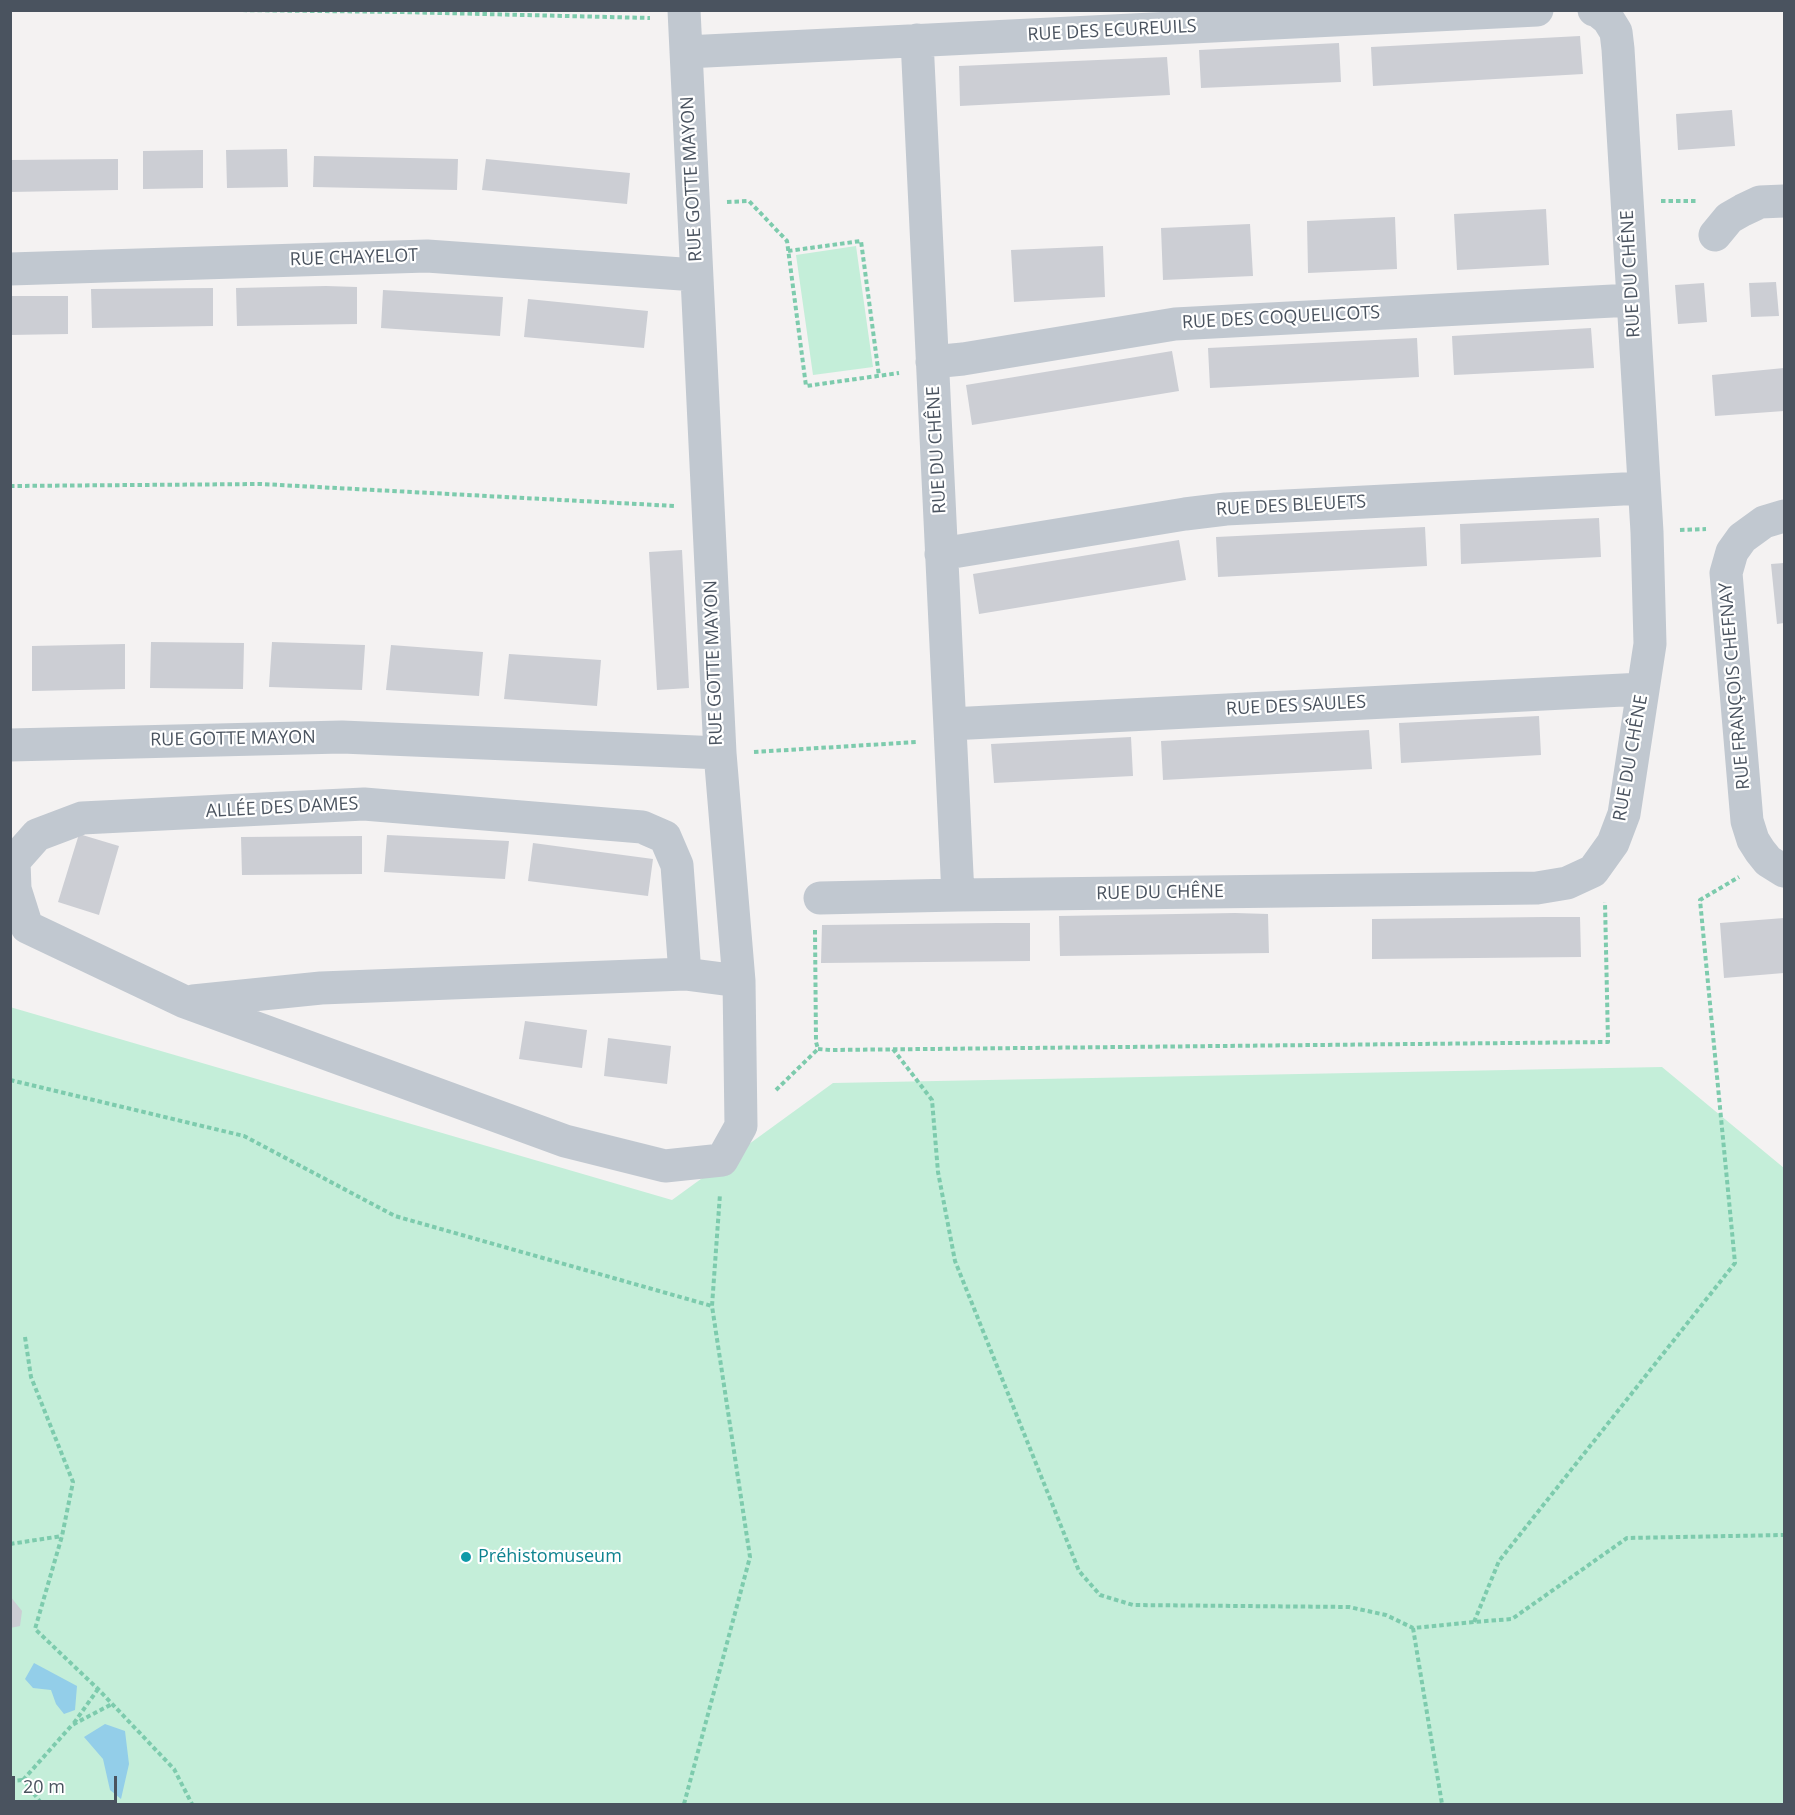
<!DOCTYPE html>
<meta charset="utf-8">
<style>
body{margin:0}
#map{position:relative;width:1795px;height:1815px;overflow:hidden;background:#f4f2f2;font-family:"Open Sans",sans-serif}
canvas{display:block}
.frame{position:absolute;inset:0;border:12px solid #4a535f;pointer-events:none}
.scale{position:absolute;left:12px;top:1776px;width:105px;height:27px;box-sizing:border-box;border:3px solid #4a535f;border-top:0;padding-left:8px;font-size:18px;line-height:21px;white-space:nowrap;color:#4a535f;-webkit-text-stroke:4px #fff;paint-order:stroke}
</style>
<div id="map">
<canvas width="1795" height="1815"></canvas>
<div class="frame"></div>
<div class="scale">20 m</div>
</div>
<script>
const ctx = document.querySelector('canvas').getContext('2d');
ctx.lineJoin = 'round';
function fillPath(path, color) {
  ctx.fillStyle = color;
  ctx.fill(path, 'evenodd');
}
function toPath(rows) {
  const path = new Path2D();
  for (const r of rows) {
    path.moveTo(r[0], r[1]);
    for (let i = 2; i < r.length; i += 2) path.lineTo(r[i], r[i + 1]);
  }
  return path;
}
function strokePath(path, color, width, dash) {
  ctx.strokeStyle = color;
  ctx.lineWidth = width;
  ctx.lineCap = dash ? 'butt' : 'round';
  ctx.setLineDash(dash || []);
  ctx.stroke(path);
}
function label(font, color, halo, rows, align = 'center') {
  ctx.font = font + ' "Open Sans",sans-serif';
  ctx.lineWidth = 4.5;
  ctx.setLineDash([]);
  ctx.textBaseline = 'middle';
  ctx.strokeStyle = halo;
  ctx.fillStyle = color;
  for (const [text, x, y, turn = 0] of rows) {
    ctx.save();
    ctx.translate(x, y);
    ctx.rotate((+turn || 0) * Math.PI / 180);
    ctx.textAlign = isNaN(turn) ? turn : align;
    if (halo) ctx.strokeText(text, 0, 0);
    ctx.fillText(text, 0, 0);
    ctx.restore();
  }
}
fillPath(toPath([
 [856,246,873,367,813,375,796,255],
 [10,1007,672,1200,833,1083,1662,1067,1784,1168,1784,1804,11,1804]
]), '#c4eed9');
fillPath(toPath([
 [34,1663,77,1686,75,1710,64,1714,56,1704,51,1690,33,1688,25,1679],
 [105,1724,125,1731,129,1764,121,1799,110,1790,103,1759,84,1737]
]), '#93cee9');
fillPath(toPath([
 [1580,36,1583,74,1373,86,1371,47],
 [1339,43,1341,82,1201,88,1199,50],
 [1167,57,1170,95,960,106,959,66],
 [1732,110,1735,146,1678,150,1676,114],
 [287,149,288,187,227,188,226,150],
 [203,150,203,188,143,189,143,151],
 [314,156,458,159,457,190,313,187],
 [118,159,118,190,10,192,10,160],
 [486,159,630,173,627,204,482,190],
 [1546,209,1549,265,1457,270,1454,214],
 [1395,217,1397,269,1308,273,1307,221],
 [1250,224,1253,276,1163,280,1161,228],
 [1103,246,1105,297,1014,302,1011,250],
 [1776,282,1779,316,1751,317,1749,283],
 [1704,283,1707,322,1678,324,1675,285],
 [326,286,357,287,357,324,237,326,236,288],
 [213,288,213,326,92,328,91,289],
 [383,290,503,297,500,336,381,328],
 [10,296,68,296,68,334,10,335],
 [528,299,648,311,644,348,524,337],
 [1591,328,1594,368,1454,375,1452,336],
 [1417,338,1419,377,1210,388,1208,348],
 [1172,351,1179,391,972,425,966,385],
 [1784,368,1784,411,1715,416,1712,375],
 [1599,518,1601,557,1461,564,1460,524],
 [1425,527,1427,566,1218,577,1216,537],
 [1179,540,1186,580,979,614,973,574],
 [682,550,689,688,657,690,649,552],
 [1784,563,1784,623,1777,624,1771,564],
 [151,642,244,643,243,689,150,688],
 [272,642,365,645,362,690,269,687],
 [125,644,125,689,32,691,32,646],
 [391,645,483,652,479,696,386,690],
 [509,654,601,660,597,706,504,699],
 [1539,716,1541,755,1401,763,1399,723],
 [1369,730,1372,769,1163,780,1161,741],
 [1131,737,1133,776,994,783,991,744],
 [79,834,119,846,99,915,58,902],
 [387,835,509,841,505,879,384,872],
 [362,836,362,874,242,875,241,837],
 [533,843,653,859,648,896,528,881],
 [1235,913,1268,914,1269,953,1060,956,1059,916],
 [1544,917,1580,917,1581,957,1372,959,1372,919],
 [1784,918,1784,973,1724,978,1720,923],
 [997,923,1030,923,1030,961,821,963,822,925],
 [525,1021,587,1030,582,1068,519,1059],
 [608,1038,671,1046,667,1084,604,1076],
 [10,1596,22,1611,20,1626,10,1628]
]), '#ccced4');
strokePath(toPath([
 [235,10,400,12,650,18],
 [1661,201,1698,201],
 [727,202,749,201,787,241,806,386,899,373],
 [788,251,861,241,879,376],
 [10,486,261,484,675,506],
 [1680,530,1706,529],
 [754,752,917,742],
 [815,930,816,1042,818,1049],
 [818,1049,830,1050,1608,1042,1605,902],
 [893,1049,932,1100,938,1172,955,1261,1079,1571,1100,1595,1133,1605,1349,1607,1386,1615,1413,1628,1474,1622,1512,1619,1627,1538,1784,1535],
 [10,1080,244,1136,395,1216,712,1306],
 [776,1090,818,1049],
 [25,1337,31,1377,73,1482,62,1536,35,1629,98,1689,174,1769,192,1804],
 [10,1544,62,1536],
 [1474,1622,1499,1561,1735,1263,1700,900,1739,877],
 [1413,1628,1442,1804],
 [74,1723,98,1689],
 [23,1780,72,1725,112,1704],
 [10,1781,23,1780,42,1804],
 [684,1804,750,1557,712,1306,720,1194]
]), '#7dcbad', 4, [4.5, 3]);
strokePath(toPath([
 [684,10,720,753,739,981,741,1126,722,1160,665,1166,565,1141,185,1002,27,927,15,889,14,861,37,835,82,818,364,804,642,827,665,837,677,865,685,974],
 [917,40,958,895,1537,888,1567,883,1593,871,1613,843,1624,814,1650,644,1647,532,1618,49,1616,32,1608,19,1598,11,1594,10],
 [686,52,1537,10],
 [1715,235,1729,218,1743,210,1760,202,1784,201],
 [10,269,427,256,696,275],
 [932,362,963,359,1175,324,1632,300],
 [1784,516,1764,522,1742,538,1732,552,1726,573,1747,821,1753,840,1760,851,1768,861,1784,871],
 [941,554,1185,514,1226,509,1643,488],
 [950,724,1643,689],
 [10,745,342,737,720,753],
 [820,898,958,895],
 [193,1001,321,988,685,974,739,981]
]), '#c1c8d0', 33);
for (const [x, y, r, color] of [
 [466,1557,6,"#0f9aa8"]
]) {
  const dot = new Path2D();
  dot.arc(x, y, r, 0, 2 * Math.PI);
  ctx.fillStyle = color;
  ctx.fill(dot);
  strokePath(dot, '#fff', 2);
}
label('18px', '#4a535f', '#fff', [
 ["RUE DES ECUREUILS",1112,31,-3],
 ["RUE GOTTE MAYON",692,179,-93],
 ["RUE CHAYELOT",354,258,-2],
 ["RUE DU CHÊNE",1631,274,-93],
 ["RUE DES COQUELICOTS",1281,318,-3],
 ["RUE DU CHÊNE",937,450,-93],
 ["RUE DES BLEUETS",1291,506,-3],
 ["RUE GOTTE MAYON",714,663,-92],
 ["RUE FRANÇOIS CHEFNAY",1735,686,-95],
 ["RUE DES SAULES",1296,706,-3],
 ["RUE GOTTE MAYON",233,739,-1],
 ["RUE DU CHÊNE",1631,758,-80],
 ["ALLÉE DES DAMES",282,808,-3],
 ["RUE DU CHÊNE",1160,893,-1]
]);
label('18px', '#0d838f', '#fff', [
 ["Préhistomuseum",478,1557]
], 'left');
</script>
